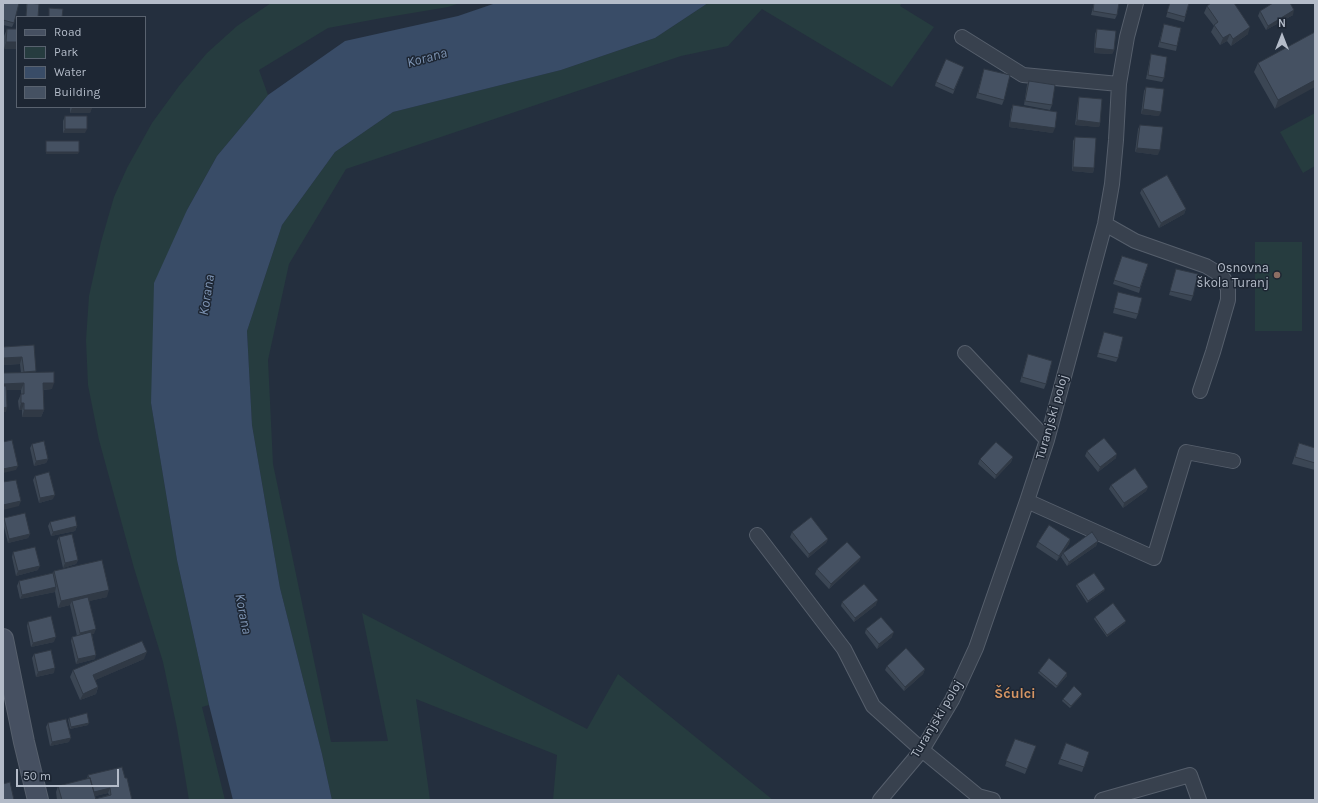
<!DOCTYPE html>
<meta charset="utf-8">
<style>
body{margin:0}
#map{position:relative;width:1318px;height:803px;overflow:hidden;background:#242f3e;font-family:Karla,sans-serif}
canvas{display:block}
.frame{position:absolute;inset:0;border:4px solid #b4bcc9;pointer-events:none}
.legend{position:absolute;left:16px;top:16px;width:130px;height:92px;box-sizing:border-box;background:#1d2633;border:1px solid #59626f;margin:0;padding:5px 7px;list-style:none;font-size:12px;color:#b4bcc9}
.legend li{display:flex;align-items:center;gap:8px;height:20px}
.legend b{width:20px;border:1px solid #59626f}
.north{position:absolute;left:1262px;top:16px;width:40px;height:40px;-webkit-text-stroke:3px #1d2633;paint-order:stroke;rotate:0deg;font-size:11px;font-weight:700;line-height:16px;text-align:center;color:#b4bcc9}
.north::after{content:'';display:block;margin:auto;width:14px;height:18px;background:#b4bcc9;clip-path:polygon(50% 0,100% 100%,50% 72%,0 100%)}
.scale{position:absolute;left:16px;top:769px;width:103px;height:18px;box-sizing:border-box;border:2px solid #b4bcc9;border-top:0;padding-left:5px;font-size:12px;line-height:14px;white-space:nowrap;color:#b4bcc9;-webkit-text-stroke:3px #1d2633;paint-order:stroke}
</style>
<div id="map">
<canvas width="1318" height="803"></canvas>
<div class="frame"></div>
<ul class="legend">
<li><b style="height:5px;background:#465061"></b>Road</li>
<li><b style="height:11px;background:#263c3f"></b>Park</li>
<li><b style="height:11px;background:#394c67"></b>Water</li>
<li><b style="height:11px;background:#455162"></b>Building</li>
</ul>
<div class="north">N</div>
<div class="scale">50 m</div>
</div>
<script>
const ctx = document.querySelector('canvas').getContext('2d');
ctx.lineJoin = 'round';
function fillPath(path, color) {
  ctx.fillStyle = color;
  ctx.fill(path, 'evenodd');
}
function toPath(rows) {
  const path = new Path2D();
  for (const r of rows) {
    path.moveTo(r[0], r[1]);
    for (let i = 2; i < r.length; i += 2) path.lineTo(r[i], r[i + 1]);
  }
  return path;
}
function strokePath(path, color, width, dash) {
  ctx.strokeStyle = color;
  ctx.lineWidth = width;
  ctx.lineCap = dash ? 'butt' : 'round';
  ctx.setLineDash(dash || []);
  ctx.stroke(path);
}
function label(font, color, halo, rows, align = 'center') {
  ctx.font = font + ' Karla,sans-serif';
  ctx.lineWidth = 3;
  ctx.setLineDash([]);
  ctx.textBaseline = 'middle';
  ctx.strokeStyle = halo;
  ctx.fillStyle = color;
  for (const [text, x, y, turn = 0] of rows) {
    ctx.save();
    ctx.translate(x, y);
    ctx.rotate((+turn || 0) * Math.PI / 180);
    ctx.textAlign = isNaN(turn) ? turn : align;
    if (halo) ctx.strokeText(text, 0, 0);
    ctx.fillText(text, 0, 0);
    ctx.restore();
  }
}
fillPath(toPath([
 [271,3,460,3,448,7,382,18,328,28,259,70,268,95,217,156,187,210,151,403,177,560,209,705,202,707,225,800,189,800,177,728,163,662,134,568,99,440,88,385,86,340,89,296,101,242,114,197,127,168,152,123,179,86,207,53,237,26],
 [708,3,902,3,900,6,934,27,892,87,762,9,728,46,681,56,346,169,289,264,268,360,273,464,331,742,388,741,362,613,587,729,618,674,773,800,553,800,557,755,416,699,430,800,332,800,322,754,280,588,252,425,247,331,282,225,335,152,393,112,561,70,655,38],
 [1315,113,1315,166,1303,173,1280,132],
 [1255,242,1302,242,1302,331,1255,331]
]), '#263c3f');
fillPath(toPath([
 [496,3,708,3,655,38,561,70,393,112,335,152,282,225,247,331,252,425,280,588,322,754,332,800,233,800,209,705,177,560,151,403,154,283,187,210,217,156,268,95,345,41,458,16]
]), '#394c67');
const minor = toPath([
 [962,37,1023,75,1119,84],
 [1105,224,1135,241,1206,266,1216,272,1224,279,1228,289,1228,300,1213,352,1200,391],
 [965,353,1047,440],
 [1027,501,1154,558,1186,452,1233,461],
 [757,535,844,649,873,706,922,750,978,796,993,800],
 [880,800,922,750,952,700,976,648,1027,501,1047,440,1105,224,1112,184,1116,140,1119,84,1127,37,1136,3],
 [1102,800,1190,775,1199,800]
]);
const secondary = toPath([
 [3,639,24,742,38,800]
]);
strokePath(minor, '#565f6c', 16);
strokePath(secondary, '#565f6c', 22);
strokePath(minor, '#38414e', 14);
strokePath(secondary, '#465061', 20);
fillPath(toPath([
 [3,3,14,23,12,27,3,25],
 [27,3,38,17,26,17,26,6],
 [1094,3,1119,3,1117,15,1115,19,1091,15],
 [1170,3,1189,3,1184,22,1166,17],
 [1207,6,1248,34,1231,46,1227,41,1220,45,1211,32,1214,26,1204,13],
 [1260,11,1293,15,1266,30,1258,16],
 [1164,24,1177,46,1176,51,1158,47],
 [7,29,17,29,4,49,4,36],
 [1097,29,1114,50,1112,54,1094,53,1095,34],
 [1315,32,1275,109,1254,72,1258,63],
 [1151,54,1164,78,1162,82,1146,79],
 [964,67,953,94,935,86,936,82],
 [984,69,1004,100,1002,105,976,98],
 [1029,81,1052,105,1050,110,1024,105,1027,85],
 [1146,87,1159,116,1141,114,1144,91],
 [1079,97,1100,123,1099,127,1075,125,1078,101],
 [1013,105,1053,133,1009,127,1011,110],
 [70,107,92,107,90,113,70,113],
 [65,116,85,133,63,133,63,121],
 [1140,125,1158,155,1135,152,1138,129],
 [1075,137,1094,168,1093,173,1072,171,1073,141],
 [46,141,78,154,46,154],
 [1142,189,1186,209,1184,214,1159,228,1140,193],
 [1122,256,1148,264,1139,293,1113,284],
 [1176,269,1193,296,1191,301,1169,295],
 [1118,292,1138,314,1136,319,1113,313],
 [1104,332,1118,358,1116,362,1097,357],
 [34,345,35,372,52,389,43,390,44,410,41,417,22,417,22,410,19,410,18,401,21,394,21,390,6,390,6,412,3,412,3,373,21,373,20,364,3,365,3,347],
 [1028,354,1046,384,1044,389,1020,382],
 [1299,443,1315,448,1315,470,1292,464],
 [32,444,48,459,46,463,34,466,30,448],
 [1087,451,1116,458,1098,472,1085,456],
 [1013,457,1011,462,995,479,978,464,980,459],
 [35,476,53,499,39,503,33,480],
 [1111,485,1148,487,1146,491,1123,508,1109,489],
 [4,518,30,534,28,538,8,543,3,523],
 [50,522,77,526,75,531,51,536,48,526],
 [792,532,828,539,826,543,808,558,790,537],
 [59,537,78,560,76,564,63,568,57,541],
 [1070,539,1069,544,1057,561,1036,547,1038,542],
 [1098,541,1096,546,1067,566,1061,557,1063,553],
 [13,552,38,570,16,576,12,557],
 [861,557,859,561,829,589,815,574,817,569],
 [54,571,107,597,89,601,94,634,92,634,95,659,76,664,71,641,72,637,77,636,70,605,58,608,55,592,20,599,17,586,19,581,53,573],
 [1077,584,1105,589,1104,591,1087,603,1076,586],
 [842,602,876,605,854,622,841,606],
 [1095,617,1125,623,1107,637,1094,619],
 [28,622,54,642,31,647,27,626],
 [866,629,892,637,877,649,865,633],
 [34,654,54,673,36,677,32,658],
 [144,659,95,680,98,687,96,694,80,700,70,677,73,670],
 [887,666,925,669,923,674,904,691,885,670],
 [1039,671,1067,676,1056,688,1038,673],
 [1082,694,1081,696,1070,708,1062,701,1063,699],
 [69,718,88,725,70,729,68,720],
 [48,723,69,742,50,746,46,727],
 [1015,739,1036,746,1025,774,1005,766],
 [1066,743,1089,752,1082,772,1058,764],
 [88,775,125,778,132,800,57,800,56,792,58,786,87,779],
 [108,793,109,795,95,799,95,796]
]), '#3b4654');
fillPath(toPath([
 [1294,10,1293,15,1266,30,1268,26],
 [1250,27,1248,34,1231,46,1233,39],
 [1230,34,1227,41,1220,45,1223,38],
 [6,42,17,42,17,49,4,49],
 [1095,48,1114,50,1112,54,1094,53],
 [1315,80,1315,87,1275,109,1278,100],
 [72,108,92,108,90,113,70,113],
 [1143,109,1161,112,1159,116,1141,114],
 [1077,120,1100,123,1099,127,1075,125],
 [1010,122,1055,128,1053,133,1009,127],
 [65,129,87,129,85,133,63,133],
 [1137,148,1160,150,1158,155,1135,152],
 [46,152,79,152,78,154,46,154],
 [1073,167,1094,168,1093,173,1072,171],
 [1186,209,1184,214,1159,228,1161,223],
 [22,357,20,364,3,365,3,358],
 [36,371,33,377,22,378,24,372],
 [24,383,21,390,3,390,3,384],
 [43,383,54,383,52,389,41,390],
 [21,403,24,403,22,410,19,410],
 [7,407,6,412,3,412,3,408],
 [24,410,44,410,41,417,22,417],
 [1117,454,1116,458,1098,472,1100,467],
 [1013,457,1011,462,995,479,996,475],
 [48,459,46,463,34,466,36,461],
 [18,466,16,470,3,473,3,469],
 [1148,487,1146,491,1123,508,1124,503],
 [55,495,53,499,39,503,40,498],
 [21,501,19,506,3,510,3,505],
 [77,526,75,531,51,536,53,532],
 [30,534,28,538,8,543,9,539],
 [828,539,826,543,808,558,809,554],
 [1070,539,1069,544,1057,561,1059,556],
 [1098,541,1096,546,1067,566,1069,562],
 [861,557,859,561,829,589,831,584],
 [78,560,76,564,63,568,65,563],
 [40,566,38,570,16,576,18,571],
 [56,587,55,592,20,599,22,595],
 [1105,589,1104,591,1087,603,1088,601],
 [109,590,107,597,73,605,72,601,70,605,58,608,61,601],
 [878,600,876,605,854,622,855,618],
 [1126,621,1125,623,1107,637,1107,635],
 [96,629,94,634,78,637,80,633],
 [894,632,892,637,877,649,879,644],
 [56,637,54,642,31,647,33,643],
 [147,652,144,659,91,682,93,675],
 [96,655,95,659,76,664,78,659],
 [55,668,54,673,36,677,38,672],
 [925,669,923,674,904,691,905,687],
 [1067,673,1067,676,1056,688,1057,686],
 [98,687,96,694,80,700,83,694],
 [1082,694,1081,696,1070,708,1071,706],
 [89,723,88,725,70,729,71,727],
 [71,738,69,742,50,746,52,742],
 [110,788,108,793,91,797,92,792]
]), '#303945');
const building = toPath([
 [3,3,19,3,14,23,3,20,3,3],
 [27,3,39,4,38,17,26,17,27,3],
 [1094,3,1119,3,1117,15,1093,11,1094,3],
 [1170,3,1189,3,1185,17,1167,12,1170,3],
 [1211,3,1234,3,1250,27,1233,39,1230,34,1223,38,1214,25,1218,22,1207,6,1211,3],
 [1273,3,1290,3,1294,10,1268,26,1260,11,1273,3],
 [49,8,63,9,62,17,49,17,49,8],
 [1164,24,1181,28,1177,46,1160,42,1164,24],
 [7,29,17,29,17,42,6,42,7,29],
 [1097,29,1116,31,1114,50,1095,48,1097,29],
 [1315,32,1315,80,1278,100,1258,63,1315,32],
 [1151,54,1167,57,1164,78,1148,75,1151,54],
 [946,59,964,67,954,90,936,82,946,59],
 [984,69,1010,75,1004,100,978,93,984,69],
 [1029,81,1055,85,1052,105,1025,101,1029,81],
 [1146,87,1164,89,1161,112,1143,109,1146,87],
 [1079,97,1102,99,1100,123,1077,120,1079,97],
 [1013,105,1057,112,1055,128,1010,122,1013,105],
 [72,107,92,107,92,108,72,108,72,107],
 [65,116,87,116,87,129,65,129,65,116],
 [1140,125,1163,127,1160,150,1137,148,1140,125],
 [1075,137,1096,138,1094,168,1073,167,1075,137],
 [46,141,79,141,79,152,46,152,46,141],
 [1167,175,1186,209,1161,223,1142,189,1167,175],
 [1122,256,1148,264,1140,288,1114,280,1122,256],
 [1176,269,1198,274,1193,296,1170,291,1176,269],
 [1118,292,1142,298,1138,314,1114,308,1118,292],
 [1104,332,1123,337,1118,358,1098,353,1104,332],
 [34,345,36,371,24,372,22,357,3,358,3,347,34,345],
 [1028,354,1052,361,1046,384,1022,377,1028,354],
 [54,372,54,383,43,383,44,410,24,410,24,403,21,403,21,394,24,394,24,383,3,384,3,373,54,372],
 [3,386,6,386,7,407,3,408,3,386],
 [1104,438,1117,454,1100,467,1087,451,1104,438],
 [12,440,18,466,3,469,3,442,12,440],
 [44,441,48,459,36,461,32,444,44,441],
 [996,442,1013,457,996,475,980,459,996,442],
 [1299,443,1315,448,1315,463,1295,457,1299,443],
 [1135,468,1148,487,1124,503,1111,485,1135,468],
 [49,472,55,495,40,498,35,476,49,472],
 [16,480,21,501,3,505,3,482,16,480],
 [25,513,30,534,9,539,4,518,25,513],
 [75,516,77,526,53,532,50,522,75,516],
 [811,517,828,539,809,554,792,532,811,517],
 [1049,525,1070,539,1059,556,1038,542,1049,525],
 [1092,532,1098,541,1069,562,1063,553,1092,532],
 [72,534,78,560,65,563,59,537,72,534],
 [847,542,861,557,831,584,817,569,847,542],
 [35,547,40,566,18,571,13,552,35,547],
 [102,560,109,590,61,601,54,571,102,560],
 [53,573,56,587,22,595,19,581,53,573],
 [1094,573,1105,589,1088,601,1077,584,1094,573],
 [864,584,878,600,855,618,842,602,864,584],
 [88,597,96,629,80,633,72,601,88,597],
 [1113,603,1126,621,1107,635,1095,617,1113,603],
 [51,616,56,637,33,643,28,622,51,616],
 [881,617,894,632,879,644,866,629,881,617],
 [91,632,96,655,78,659,72,637,91,632],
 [142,641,147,652,93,675,98,687,83,694,73,670,142,641],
 [906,648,925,669,905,687,887,666,906,648],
 [51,650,55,668,38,672,34,654,51,650],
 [1049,658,1067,673,1057,686,1039,671,1049,658],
 [1074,686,1082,694,1071,706,1063,699,1074,686],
 [87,713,89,723,71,727,69,718,87,713],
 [66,719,71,738,52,742,48,723,66,719],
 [1015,739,1036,746,1027,769,1006,761,1015,739],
 [1066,743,1089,752,1084,767,1060,759,1066,743],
 [122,767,125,778,127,778,132,800,96,800,95,799,111,795,110,788,94,792,90,778,89,778,88,775,122,767],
 [90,778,96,800,62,800,58,786,90,778],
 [10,782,14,800,3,800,3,784,10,782]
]);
fillPath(building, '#455162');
strokePath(building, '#303945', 1);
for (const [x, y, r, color] of [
 [1277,275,4,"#8d6e63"]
]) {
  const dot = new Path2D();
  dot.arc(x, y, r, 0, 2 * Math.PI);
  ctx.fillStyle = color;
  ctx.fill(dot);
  strokePath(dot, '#1d2633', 1.5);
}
label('13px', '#b4bcc9', '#1d2633', [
 ["Osnovna",1269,268],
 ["škola Turanj",1269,283]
], 'right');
label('13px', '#b4bcc9', '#1d2633', [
 ["Turanjski poloj",1052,417,-74],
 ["Turanjski poloj",937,719,-59]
]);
label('italic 14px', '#7c92b1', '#1d2633', [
 ["Korana",427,58,-15],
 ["Korana",207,295,-81],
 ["Korana",243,614,79]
]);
label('bold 14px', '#d59563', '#1d2633', [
 ["Šćulci",1015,694]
]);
</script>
